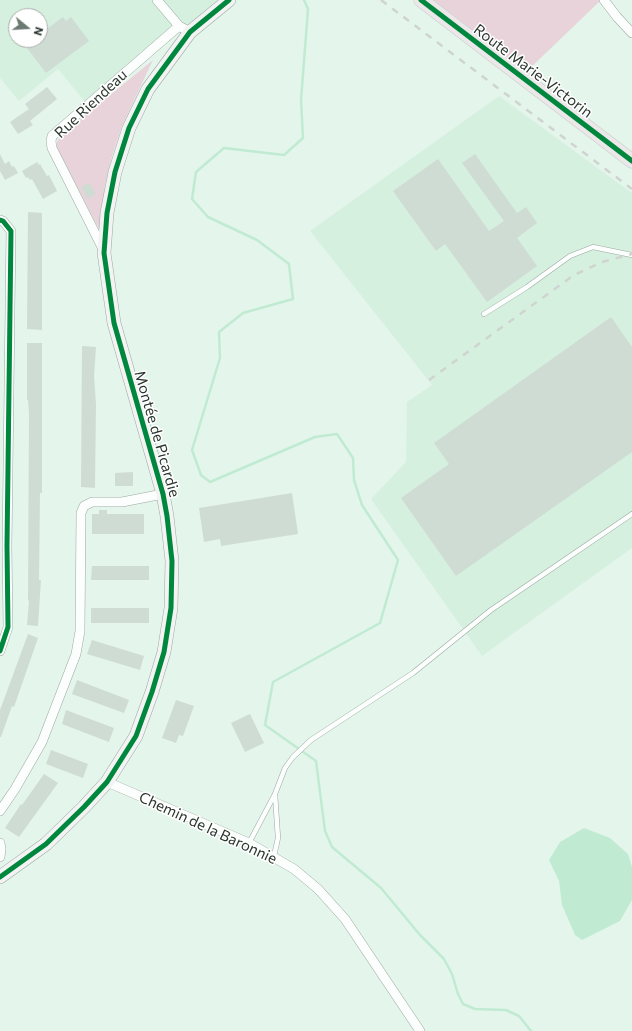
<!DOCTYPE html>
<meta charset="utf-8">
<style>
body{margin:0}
#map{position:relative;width:632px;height:1031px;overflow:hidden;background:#e4f5eb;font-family:Commissioner,sans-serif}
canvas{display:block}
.north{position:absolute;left:8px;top:8px;width:40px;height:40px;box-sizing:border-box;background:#fff;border:1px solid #aaafac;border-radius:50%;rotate:108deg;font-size:11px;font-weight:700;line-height:16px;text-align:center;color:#2b362f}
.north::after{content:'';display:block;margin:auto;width:14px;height:18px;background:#6c7971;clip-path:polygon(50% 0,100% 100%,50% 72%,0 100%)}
</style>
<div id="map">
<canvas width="632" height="1031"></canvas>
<div class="north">N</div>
</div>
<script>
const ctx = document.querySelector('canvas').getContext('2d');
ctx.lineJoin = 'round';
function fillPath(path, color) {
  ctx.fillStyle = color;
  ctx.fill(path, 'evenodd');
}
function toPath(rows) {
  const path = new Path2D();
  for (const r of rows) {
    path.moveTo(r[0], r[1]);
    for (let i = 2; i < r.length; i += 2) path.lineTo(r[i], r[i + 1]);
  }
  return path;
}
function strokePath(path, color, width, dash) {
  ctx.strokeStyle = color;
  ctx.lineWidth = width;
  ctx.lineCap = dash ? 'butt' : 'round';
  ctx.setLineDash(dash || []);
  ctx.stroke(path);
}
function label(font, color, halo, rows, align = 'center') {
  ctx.font = font + ' Commissioner,sans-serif';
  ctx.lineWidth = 3;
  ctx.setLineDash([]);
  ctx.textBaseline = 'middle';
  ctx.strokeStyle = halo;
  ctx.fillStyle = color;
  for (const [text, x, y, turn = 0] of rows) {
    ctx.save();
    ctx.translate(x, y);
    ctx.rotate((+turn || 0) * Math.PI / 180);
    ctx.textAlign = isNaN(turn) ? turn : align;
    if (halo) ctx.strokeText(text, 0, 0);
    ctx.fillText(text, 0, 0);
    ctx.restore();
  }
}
fillPath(toPath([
 [0,0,220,0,85,102,58,69,19,101,0,78],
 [16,16,40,16,40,40,16,40],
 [499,96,632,193,632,548,482,656,371,499,406,462,407,402,432,385,310,231]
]), '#d6f0e0');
fillPath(toPath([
 [426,0,599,0,600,1,523,75],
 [153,60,122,126,112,156,105,185,100,231,57,148,57,142,61,135]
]), '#e8d3da');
fillPath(toPath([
 [584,828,610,838,628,854,632,867,632,900,620,921,582,940,575,935,562,905,559,881,549,860,560,842]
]), '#c0ebd2');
strokePath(toPath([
 [304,0,308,9,301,100,303,138,284,155,224,148,196,172,192,199,208,217,257,240,289,264,293,299,243,313,219,332,220,358,192,450,201,475,210,482,315,437,337,434,353,458,354,480,362,505,398,560,380,623,273,682,265,725,316,761,325,831,332,847,381,888,420,935,444,959,452,974,458,994,463,1004,475,1009,506,1010,519,1016,531,1031]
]), '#c0ebd2', 2.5);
fillPath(toPath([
 [63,17,66,21,71,17,89,41,46,73,27,48,40,40,40,34],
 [47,87,57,99,30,121,33,125,18,134,10,122,29,109,25,104],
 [0,154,5,164,9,161,12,167,14,166,18,173,5,180,0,171],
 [475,154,517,213,526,207,537,223,517,238,537,266,487,302,445,244,436,251,393,191,438,159,489,231,504,221,462,163],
 [37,162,39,165,40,164,47,176,49,175,57,191,43,199,32,179,30,180,28,177,26,178,22,171],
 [89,183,96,194,88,199,81,187],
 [28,212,42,213,42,330,27,329],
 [611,317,632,347,632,452,456,576,401,498,449,464,434,443],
 [27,343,42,343,42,493,40,493,39,580,41,580,38,626,27,625,29,601,28,600,29,414,28,400,27,400],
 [82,346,96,347,94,376,96,404,95,488,81,487],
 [133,472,133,486,115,486,115,473],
 [292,493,298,534,221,546,220,539,204,542,199,508],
 [99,510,107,510,107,514,144,514,144,534,92,534,92,514,99,514],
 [92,566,149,566,149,580,91,580],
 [91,608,149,608,149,623,91,623],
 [28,634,38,638,14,707,12,706,1,737,0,737,0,710],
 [92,640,144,656,140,670,87,654],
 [77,680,129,700,124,713,72,694],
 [176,700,194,706,183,736,179,735,176,743,162,738],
 [66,710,114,728,109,742,62,724],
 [250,714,264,743,245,752,231,723],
 [51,750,88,764,83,778,46,764],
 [44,774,58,783,19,837,5,828,21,804,22,805]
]), '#cfdcd4');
const lane = toPath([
 [484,314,527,287,570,256,593,247,632,255],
 [275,794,285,768,293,757,311,740,413,673,491,610,632,514],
 [249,843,275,794,278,838,274,856]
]);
const street = toPath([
 [157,0,179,26],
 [604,0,617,17,632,33],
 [0,220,3,221,11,231,7,546,8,627,0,651],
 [104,251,52,148,51,141,52,136,179,26,190,32],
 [107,782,249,843,294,869,318,889,345,919,420,1031],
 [0,811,15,789,42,742,76,654,80,631,81,513,84,506,92,502,122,502,163,494],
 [0,843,1,849,0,857]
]);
const secondary = toPath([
 [0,877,46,844,84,807,107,782,136,736,152,692,164,652,171,608,172,561,167,516,163,494,114,323,104,253,107,213,115,172,129,128,148,89,190,32,229,0]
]);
const primary = toPath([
 [421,0,632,161]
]);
strokePath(lane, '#9ba9a1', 5.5);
strokePath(street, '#9ba9a1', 10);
strokePath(secondary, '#9ba9a1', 14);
strokePath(primary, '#c7cfca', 15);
strokePath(lane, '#fbfefc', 4.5);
strokePath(street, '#fbfefc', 9);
strokePath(secondary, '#f3f3f3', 13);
strokePath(primary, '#ece7e9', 14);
strokePath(toPath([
 [381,0,632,189],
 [429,380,574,275,602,262,632,254]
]), '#cfd4d1', 2.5, [7, 7]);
strokePath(toPath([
 [421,0,632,161],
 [0,220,3,221,11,231,7,546,8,627,0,651],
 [0,877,46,844,84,807,107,782,136,736,152,692,164,652,171,608,172,561,167,516,163,494,114,323,104,253,107,213,115,172,129,128,148,89,190,32,229,0]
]), '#00873e', 5);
label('15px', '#2b362f', '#fff', [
 ["Route Marie-Victorin",533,71,37],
 ["Rue Riendeau",91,104,-43],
 ["Montée de Picardie",157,434,74],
 ["Chemin de la Baronnie",208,828,25]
]);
</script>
